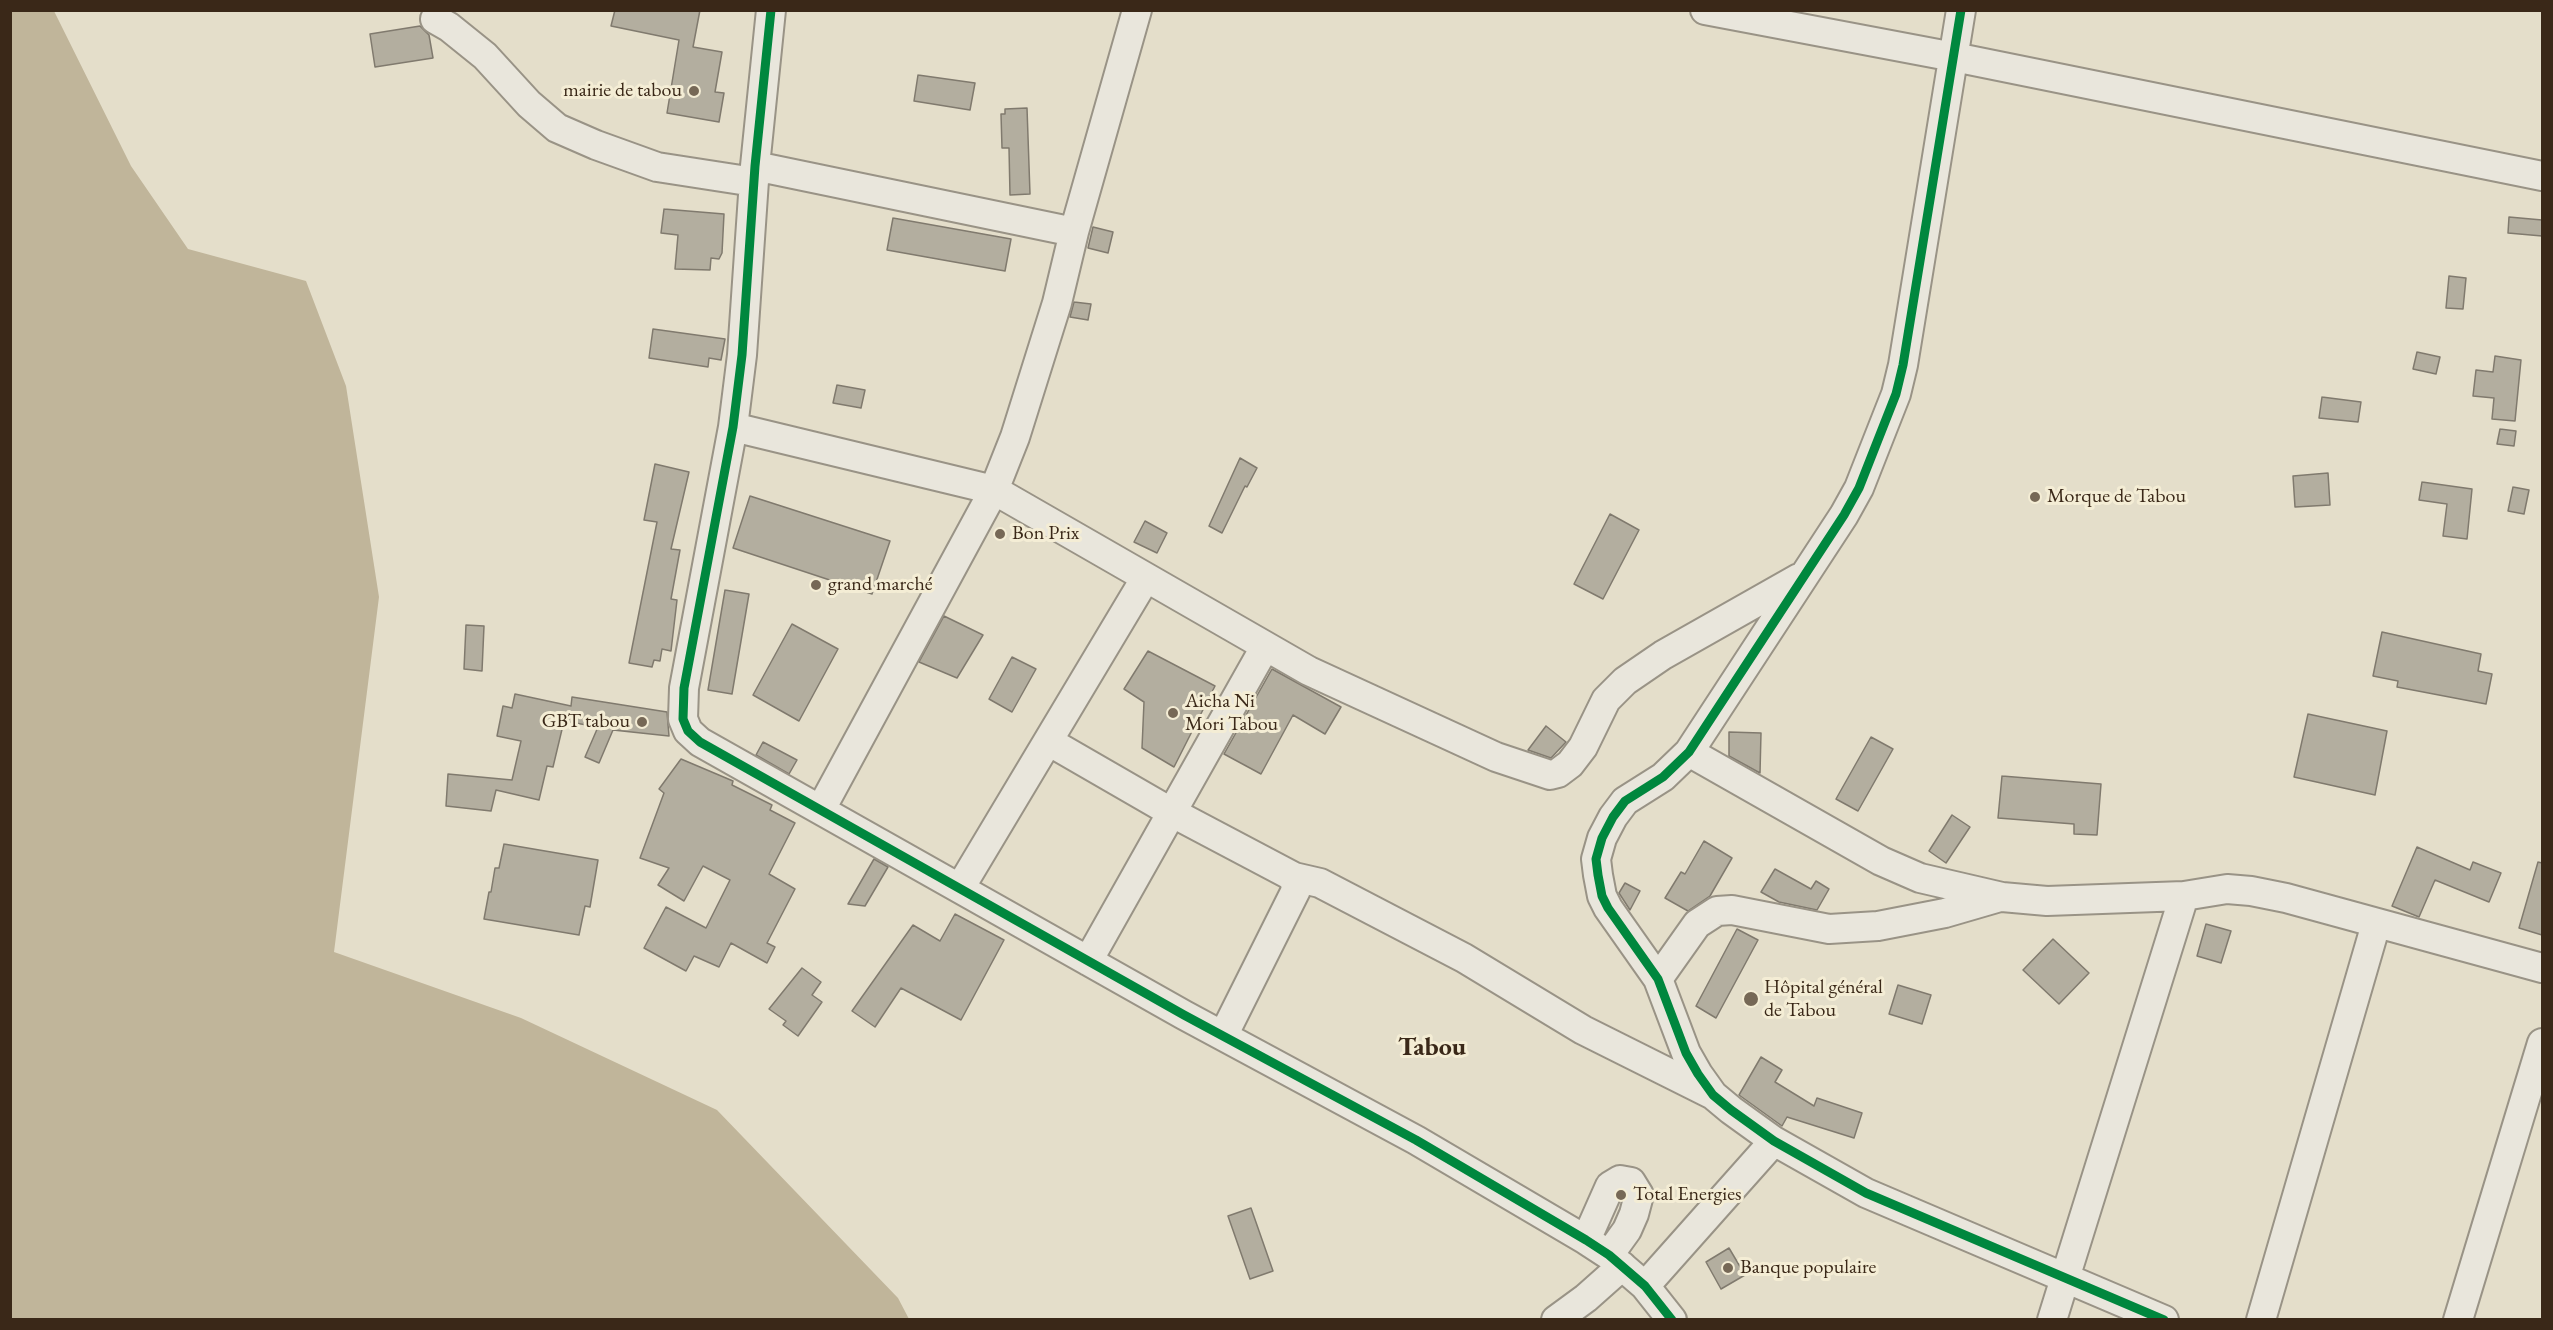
<!DOCTYPE html>
<meta charset="utf-8">
<style>
body{margin:0}
#map{position:relative;width:2553px;height:1330px;overflow:hidden;background:#e4deca;font-family:"EB Garamond",serif}
canvas{display:block}
.frame{position:absolute;inset:0;border:12px solid #3a2818;pointer-events:none}
</style>
<div id="map">
<canvas width="2553" height="1330"></canvas>
<div class="frame"></div>
</div>
<script>
const ctx = document.querySelector('canvas').getContext('2d');
ctx.lineJoin = 'round';
function fillPath(path, color) {
  ctx.fillStyle = color;
  ctx.fill(path, 'evenodd');
}
function toPath(rows) {
  const path = new Path2D();
  for (const r of rows) {
    path.moveTo(r[0], r[1]);
    for (let i = 2; i < r.length; i += 2) path.lineTo(r[i], r[i + 1]);
  }
  return path;
}
function strokePath(path, color, width, dash) {
  ctx.strokeStyle = color;
  ctx.lineWidth = width;
  ctx.lineCap = dash ? 'butt' : 'round';
  ctx.setLineDash(dash || []);
  ctx.stroke(path);
}
function label(font, color, halo, rows, align = 'center') {
  ctx.font = font + ' "EB Garamond",serif';
  ctx.lineWidth = 6;
  ctx.setLineDash([]);
  ctx.textBaseline = 'middle';
  ctx.strokeStyle = halo;
  ctx.fillStyle = color;
  for (const [text, x, y, turn = 0] of rows) {
    ctx.save();
    ctx.translate(x, y);
    ctx.rotate((+turn || 0) * Math.PI / 180);
    ctx.textAlign = isNaN(turn) ? turn : align;
    if (halo) ctx.strokeText(text, 0, 0);
    ctx.fillText(text, 0, 0);
    ctx.restore();
  }
}
fillPath(toPath([
 [10,11,54,11,131,166,188,249,306,281,346,386,379,597,334,952,521,1018,717,1110,898,1298,909,1319,11,1319]
]), '#c0b59a');
const building = toPath([
 [615,10,700,10,693,47,722,52,715,92,724,93,719,122,667,113,679,40,611,26,615,10],
 [420,26,429,35,433,58,375,67,370,34,420,26],
 [918,75,975,83,970,110,914,101,918,75],
 [1027,108,1030,194,1010,195,1009,148,1002,148,1001,114,1005,114,1005,109,1027,108],
 [664,209,724,214,722,253,719,259,711,258,710,270,675,269,678,235,661,233,664,209],
 [2509,217,2542,220,2542,236,2508,233,2509,217],
 [893,218,1011,239,1005,271,887,250,893,218],
 [1093,227,1113,232,1108,253,1088,248,1093,227],
 [2449,276,2466,278,2463,309,2446,308,2449,276],
 [1074,302,1091,304,1088,320,1070,317,1074,302],
 [653,329,725,339,721,360,709,358,708,367,649,358,653,329],
 [2417,352,2440,357,2436,374,2413,369,2417,352],
 [2495,356,2521,360,2515,421,2492,419,2494,398,2473,396,2476,370,2493,372,2495,356],
 [837,385,865,390,861,408,833,403,837,385],
 [2322,397,2361,402,2358,422,2319,418,2322,397],
 [2500,429,2516,431,2514,446,2497,444,2500,429],
 [1240,458,1257,468,1247,487,1245,486,1222,533,1209,526,1240,458],
 [655,464,689,472,671,549,680,550,671,599,677,600,671,651,662,649,660,661,654,660,652,667,629,663,657,522,644,520,655,464],
 [2328,473,2330,505,2295,507,2293,476,2328,473],
 [2422,482,2472,489,2467,539,2443,536,2447,504,2419,500,2422,482],
 [2513,487,2529,490,2524,514,2508,511,2513,487],
 [750,496,890,541,872,594,733,548,750,496],
 [1610,514,1639,530,1603,599,1574,584,1610,514],
 [1145,521,1167,533,1157,553,1134,542,1145,521],
 [725,590,749,594,732,694,708,690,725,590],
 [944,616,983,635,957,678,919,662,944,616],
 [792,624,838,649,799,721,753,695,792,624],
 [466,625,484,626,482,671,464,669,466,625],
 [2382,632,2481,654,2478,671,2492,674,2486,704,2397,687,2398,681,2373,676,2382,632],
 [1148,651,1215,686,1174,767,1142,748,1144,702,1124,689,1148,651],
 [1012,657,1036,669,1012,712,989,699,1012,657],
 [1272,669,1341,707,1325,734,1293,715,1261,774,1224,754,1272,669],
 [515,694,571,706,572,697,667,712,669,736,613,730,599,763,585,757,598,727,564,721,553,767,547,766,539,800,496,790,491,811,446,806,448,774,512,780,521,741,497,736,503,706,512,708,515,694],
 [2308,714,2387,731,2375,795,2294,777,2308,714],
 [1546,726,1566,742,1551,758,1528,750,1546,726],
 [1729,732,1761,733,1760,773,1729,756,1729,732],
 [1871,737,1893,749,1858,811,1836,799,1871,737],
 [763,742,797,760,789,774,756,755,763,742],
 [681,759,733,781,732,785,772,805,770,810,795,823,769,874,795,889,767,943,775,947,767,963,731,943,719,967,694,956,686,971,644,948,666,907,706,928,730,880,703,866,684,901,658,885,669,868,640,858,664,793,659,789,681,759],
 [2002,776,2101,784,2097,835,2074,834,2074,824,1998,818,2002,776],
 [1952,815,1970,827,1946,863,1929,851,1952,815],
 [1704,841,1732,858,1710,896,1688,911,1665,898,1681,872,1685,874,1704,841],
 [504,844,598,860,590,907,585,906,579,935,484,919,489,892,491,892,495,868,499,868,504,844],
 [2417,847,2470,870,2473,862,2501,873,2489,902,2435,880,2419,917,2392,906,2417,847],
 [874,859,888,867,865,906,848,904,874,859],
 [2538,862,2542,863,2542,935,2519,928,2538,862],
 [1775,869,1811,889,1816,881,1829,889,1817,910,1779,902,1761,892,1775,869],
 [1625,883,1640,891,1630,910,1619,893,1625,883],
 [955,914,1004,940,961,1020,901,988,875,1027,852,1011,913,925,940,941,955,914],
 [2206,924,2231,931,2221,963,2197,956,2206,924],
 [1737,929,1758,940,1716,1018,1696,1006,1737,929],
 [2053,939,2089,973,2059,1004,2023,970,2053,939],
 [802,968,821,982,812,995,822,1002,798,1036,783,1025,786,1021,769,1009,802,968],
 [1898,985,1931,995,1922,1024,1889,1014,1898,985],
 [1761,1057,1782,1070,1775,1082,1814,1106,1817,1098,1862,1113,1854,1138,1787,1117,1782,1126,1739,1095,1761,1057],
 [1251,1208,1273,1271,1250,1279,1228,1216,1251,1208],
 [1729,1248,1745,1275,1721,1289,1706,1262,1729,1248]
]);
fillPath(building, '#b3ae9f');
strokePath(building, '#807a6e', 1.5);
const minor = toPath([
 [771,10,755,166,742,355,733,427,684,688,683,719,688,731,700,742,1184,1015,1416,1140,1586,1240,1609,1255,1645,1286,1672,1320],
 [1705,10,1954,57,2542,176],
 [1961,10,1903,365,1896,394,1859,488,1844,515,1689,752,1663,777,1625,801,1613,817,1602,838,1596,859,1598,875,1602,896,1608,908,1658,979,1686,1053,1698,1074,1713,1095,1731,1110,1774,1141,1866,1193,2164,1320],
 [435,19,449,27,485,56,529,104,557,128,596,145,657,167,754,182],
 [755,166,1074,232],
 [733,427,994,490,1309,671,1496,757,1550,775,1558,773,1570,764,1583,747,1606,700,1625,681,1663,655,1799,578],
 [1048,741,1171,812,1294,877,1296,890,1223,1036],
 [1689,752,1881,861,1920,878,2002,897,2047,901,2184,896,2227,889,2251,891,2286,898,2542,968],
 [821,809,994,490,1015,437,1057,303,1074,232,1137,10],
 [1294,877,1320,883,1464,958,1583,1030,1711,1094],
 [960,888,1145,579],
 [1088,961,1265,647],
 [1658,979,1697,924,1717,911,1732,910,1829,929,1878,926,1945,913,2000,897],
 [1586,1240,1610,1186,1620,1180,1631,1182,1639,1195,1634,1214,1627,1230,1609,1255],
 [1645,1286,1774,1141],
 [1556,1320,1586,1298,1622,1266],
 [2052,1320,2184,896],
 [2261,1320,2376,924],
 [2458,1320,2542,1043]
]);
strokePath(minor, '#999386', 32);
strokePath(minor, '#e9e6dc', 28);
strokePath(toPath([
 [771,10,755,166,742,355,733,427,684,688,683,719,688,731,700,742,1184,1015,1416,1140,1586,1240,1609,1255,1645,1286,1672,1320],
 [1961,10,1903,365,1896,394,1859,488,1844,515,1689,752,1663,777,1625,801,1613,817,1602,838,1596,859,1598,875,1602,896,1608,908,1658,979,1686,1053,1698,1074,1713,1095,1731,1110,1774,1141,1866,1193,2164,1320]
]), '#00873e', 9);
for (const [x, y, r, color] of [
 [694,91,6,"#766856"],
 [2035,497,6,"#766856"],
 [1000,534,6,"#766856"],
 [816,585,6,"#766856"],
 [1173,713,6,"#766856"],
 [642,722,6,"#766856"],
 [1751,999,8,"#766856"],
 [1621,1195,6,"#766856"],
 [1728,1268,6,"#766856"]
]) {
  const dot = new Path2D();
  dot.arc(x, y, r, 0, 2 * Math.PI);
  ctx.fillStyle = color;
  ctx.fill(dot);
  strokePath(dot, '#f4edd5', 2);
}
label('20px', '#3a2818', '#f4edd5', [
 ["mairie de tabou",682,91,"right"],
 ["Morque de Tabou",2047,497],
 ["Bon Prix",1012,534],
 ["grand marché",828,585],
 ["Aicha Ni",1185,702],
 ["Mori Tabou",1185,725],
 ["GBT tabou",630,722,"right"],
 ["Hôpital général",1764,988],
 ["de Tabou",1764,1011],
 ["Total Energies",1633,1195],
 ["Banque populaire",1740,1268]
], 'left');
label('bold 26px', '#3a2818', '#f4edd5', [
 ["Tabou",1432,1048]
]);
</script>
